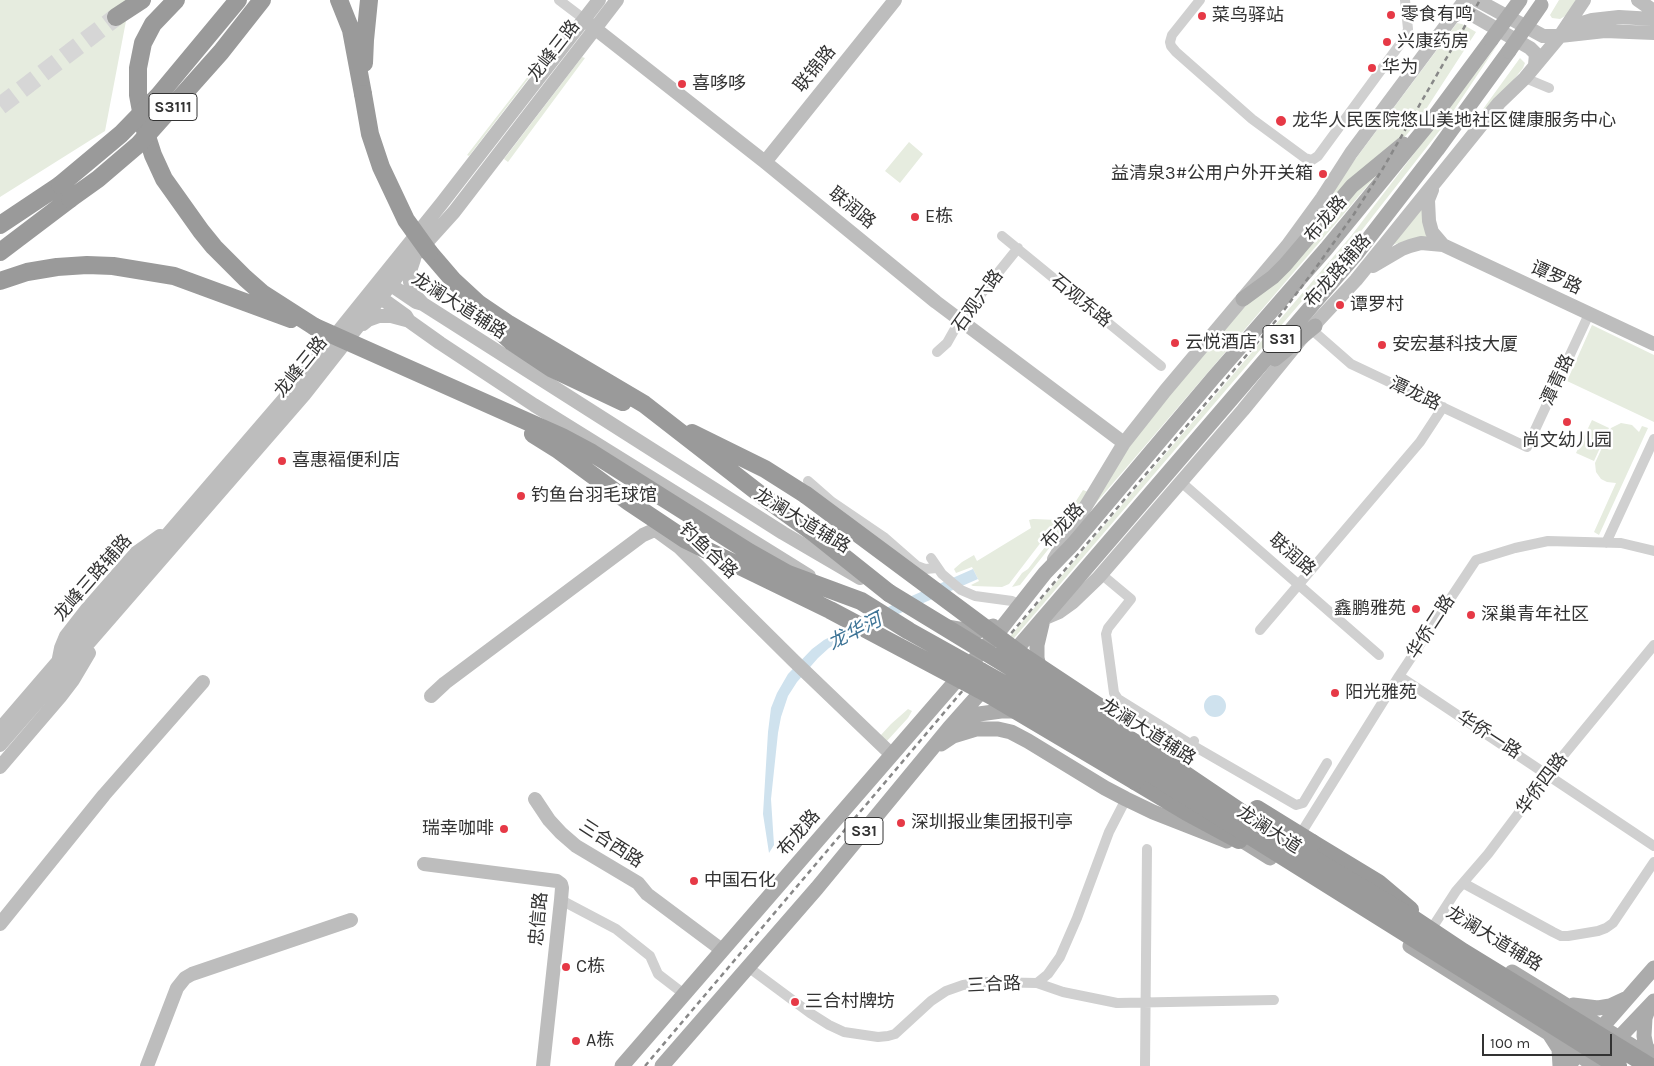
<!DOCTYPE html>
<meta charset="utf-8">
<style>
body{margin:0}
#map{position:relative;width:1654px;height:1066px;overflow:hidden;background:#fff;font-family:Karla,sans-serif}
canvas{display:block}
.scale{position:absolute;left:1482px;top:1034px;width:130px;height:22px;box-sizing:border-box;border:2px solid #333;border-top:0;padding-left:6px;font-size:15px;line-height:18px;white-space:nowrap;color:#333;-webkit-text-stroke:4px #fff;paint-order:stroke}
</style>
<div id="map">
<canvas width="1654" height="1066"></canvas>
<div class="scale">100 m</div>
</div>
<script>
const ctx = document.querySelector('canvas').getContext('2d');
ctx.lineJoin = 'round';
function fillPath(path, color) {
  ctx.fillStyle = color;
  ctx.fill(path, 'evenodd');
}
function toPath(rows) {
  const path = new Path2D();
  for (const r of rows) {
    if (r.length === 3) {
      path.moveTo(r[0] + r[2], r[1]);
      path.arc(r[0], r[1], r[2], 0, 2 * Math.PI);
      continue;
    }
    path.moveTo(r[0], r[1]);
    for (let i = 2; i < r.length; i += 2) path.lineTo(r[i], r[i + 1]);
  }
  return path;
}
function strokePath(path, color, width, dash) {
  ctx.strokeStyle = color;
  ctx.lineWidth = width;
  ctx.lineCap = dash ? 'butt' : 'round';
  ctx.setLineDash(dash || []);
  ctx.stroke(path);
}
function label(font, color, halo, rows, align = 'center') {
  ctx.font = font + ' Karla,"Noto Sans SC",sans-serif';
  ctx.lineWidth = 5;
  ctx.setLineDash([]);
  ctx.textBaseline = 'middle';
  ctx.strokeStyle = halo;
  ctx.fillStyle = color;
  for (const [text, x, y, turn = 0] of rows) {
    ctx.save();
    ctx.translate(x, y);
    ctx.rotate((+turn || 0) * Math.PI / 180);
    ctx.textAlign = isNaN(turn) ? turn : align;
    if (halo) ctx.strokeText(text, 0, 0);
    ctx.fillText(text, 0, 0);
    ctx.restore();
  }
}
fillPath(toPath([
 [0,0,130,0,105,131,0,197],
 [1559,0,1579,0,1572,12,1560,19,1552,18,1550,15],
 [1457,23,1462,24,1476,32,1419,120,1403,139,1310,222,1330,193],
 [564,30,565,31,469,156,467,155],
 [1498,44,1444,125,1355,239,1009,644,1006,641,1351,236],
 [582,57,585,58,508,162,504,159],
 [1520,58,1525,63,1523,68,1407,212,1389,232,1449,156],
 [909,142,923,154,900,183,885,171],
 [1390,159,1342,216,1084,517,1141,429,1238,314,1340,205],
 [1425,204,1433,238,1411,239,1392,245],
 [1592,325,1654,355,1654,422,1567,381],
 [1592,420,1609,428,1594,461,1576,453],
 [1621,423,1632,425,1639,432,1642,426,1648,428,1599,535,1594,532,1616,483,1607,482,1601,479,1596,472,1595,463,1611,428],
 [1083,490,1088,492,1062,532,1020,585,1012,587,1022,573,1028,569,1055,534],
 [1033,519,1058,520,1009,584,1002,587,973,586,971,585,979,581,972,567,956,573,954,569,962,562,974,555,977,561,1031,528,1029,520],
 [908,709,912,711,908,718,886,742,880,736,891,724]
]), '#e6ecdf');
fillPath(toPath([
 [973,569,978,579,880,622,843,640,829,648,818,658,797,682,788,696,781,717,778,733,771,799,774,845,769,853,763,814,768,732,771,708,777,693,788,674,812,649,824,640,898,602],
 [1215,706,11]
]), '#cfe2ee');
strokePath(toPath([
 [0,106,116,17]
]), '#d6d6d6', 18, [18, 9]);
strokePath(toPath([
 [559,0,584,19],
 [1200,0,1172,35,1170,42,1171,46,1176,52,1252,119,1305,158,1312,160,1318,156,1406,36,1408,29,1405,0],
 [1525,78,1549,88],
 [1002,236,1161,366],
 [1311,329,1351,364,1527,447,1589,314],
 [937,352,947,343,960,320,1018,248],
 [808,481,832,502,885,538,917,566,925,569,937,568],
 [1181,482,1379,655],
 [1606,543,1654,439],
 [931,558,942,574,961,590,975,596,1012,601,1021,605],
 [1101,574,1131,599,1108,628,1106,634,1114,693,1118,699,1192,745,1296,805,1303,803,1327,763],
 [1260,630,1420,442,1443,407],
 [1399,676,1654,846],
 [1175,772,1194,741],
 [1298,838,1399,676,1476,560,1515,548,1548,541,1621,543,1654,551],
 [1463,883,1553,932,1561,936,1568,936,1598,931,1606,928,1613,923,1654,862],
 [561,900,616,929,650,956,658,974,684,994],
 [1434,925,1456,891,1488,854,1548,774,1654,645],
 [748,967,810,1013,829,1025,844,1032,878,1037,888,1036,895,1034,931,1001,946,991,963,985,985,982,1037,983,1063,992,1117,1003,1274,1000],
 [1037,983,1048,974,1060,957,1077,918,1109,832,1126,799],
 [1145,1066,1147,849]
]), '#d0d0d0', 10);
strokePath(toPath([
 [1477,0,1543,36,1560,36,1605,31,1654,33],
 [1638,0,1654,11],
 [1454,16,1460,11,1469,13,1530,48,1536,54,1535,65],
 [588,23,765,162,936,302,1124,443],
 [1566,32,1579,24,1592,20,1619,17,1654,19],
 [765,162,895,0],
 [1432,190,1428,200,1429,221,1432,232,1443,245],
 [414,259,410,271,410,282,414,294,422,303],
 [1373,266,1402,249,1410,246,1421,243,1443,245,1654,344],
 [383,285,391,285,416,302,423,304,783,533,860,578],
 [378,291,381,298,406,316,409,321,440,343,534,405,809,576],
 [363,324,368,320,379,316,391,316,406,320],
 [1054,559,1124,443,1165,391,1287,246,1322,198,1351,153,1465,0],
 [1045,618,1059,612,1073,602,1098,578,1243,410,1300,340,1356,280,1499,103,1525,78,1560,36,1584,0],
 [59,658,61,648,66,636,87,609,136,553,160,536],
 [431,696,445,683,643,535,652,531,657,531,679,547,794,661,891,754],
 [0,729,284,399,442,203,599,0],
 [0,745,304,395,407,264,454,212,617,0],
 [0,767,60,697,73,680,89,653],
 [535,799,549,820,561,833,576,846,638,883,647,894,722,950],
 [424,864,557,881,561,884,562,888,561,900,543,1066],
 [0,924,104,795,203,682],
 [147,1066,177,988,185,978,192,974,351,920]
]), '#bdbdbd', 14);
strokePath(toPath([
 [1243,299,1273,277,1285,265,1352,186,1403,144],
 [1275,359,1315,326],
 [947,627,976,632,993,626],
 [1008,659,1358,252,1437,150,1509,51],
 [1041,675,1037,658,1037,645,1042,624],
 [956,723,968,716,979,714,1001,711,1021,711],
 [941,744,953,736,976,729,998,729,1011,732,1028,741,1105,788,1126,799,1153,812,1227,841],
 [1230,833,1270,858],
 [1410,946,1564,1043,1594,1066],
 [1512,972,1637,1049],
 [1573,1005,1598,1008,1610,1006,1625,999],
 [1649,1007,1645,1018,1644,1036,1646,1046,1654,1059],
 [1550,1035,1559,1049,1560,1066],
 [1614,1043,1654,1001],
 [622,1066,1000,630,1045,573,1073,544,1214,377,1326,249,1431,121,1491,40],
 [662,1066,817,888,949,728,989,683],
 [1568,1066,1654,968]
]), '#ababab', 15);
strokePath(toPath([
 [176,0,153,24,143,43,138,68,138,95,144,127,153,155,164,179,201,231,214,247,245,278,262,293,315,327],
 [339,0,351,30,363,94],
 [116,17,142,0],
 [364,63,365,40,369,0],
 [0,225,60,185],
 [0,252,70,199],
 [429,252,453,280,479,304,507,323,644,404,765,498,815,534,889,593],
 [0,281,27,272,57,267,87,265,113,266,174,276,291,319],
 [491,323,512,342,551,368,623,402],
 [692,433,765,469,806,495],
 [1135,781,1187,812,1239,840],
 [1312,843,1378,883,1410,910]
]), '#9a9a9a', 18);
strokePath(toPath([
 [645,1066,1278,318,1315,269,1354,214,1382,170,1480,0]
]), '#888', 2.5, [5, 4]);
strokePath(toPath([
 [1491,40,1520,0],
 [1509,51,1541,5]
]), '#ababab', 15);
strokePath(toPath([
 [363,94,370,134,381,167,406,220,429,252],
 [60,185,121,134,159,95,238,0],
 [70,199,98,179,139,144,221,52,262,0],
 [315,327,562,437,592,453,749,552,788,574,861,601,909,631,1038,703,1618,1066],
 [533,434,557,449,629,502,686,540,830,610,990,695,1135,781],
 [806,495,1024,657,1107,712],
 [889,593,1168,763,1239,811,1320,863,1406,914,1463,952,1649,1066],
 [1257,809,1312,843]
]), '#9a9a9a', 18);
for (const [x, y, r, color] of [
 [1391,15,5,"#e63946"],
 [1202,16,5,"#e63946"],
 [1387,42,5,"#e63946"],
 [1372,68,5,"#e63946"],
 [682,84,5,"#e63946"],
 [1281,121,6,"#e63946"],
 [1323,174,5,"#e63946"],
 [915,217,5,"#e63946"],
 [1340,305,5,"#e63946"],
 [1175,343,5,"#e63946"],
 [1382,345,5,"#e63946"],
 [1567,422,5,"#e63946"],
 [282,461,5,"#e63946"],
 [521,496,5,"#e63946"],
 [1416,609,5,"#e63946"],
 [1471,615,5,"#e63946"],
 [1335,693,5,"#e63946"],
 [901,823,5,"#e63946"],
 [504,829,5,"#e63946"],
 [694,881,5,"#e63946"],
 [566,967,5,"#e63946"],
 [795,1002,5,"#e63946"],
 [576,1041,5,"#e63946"]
]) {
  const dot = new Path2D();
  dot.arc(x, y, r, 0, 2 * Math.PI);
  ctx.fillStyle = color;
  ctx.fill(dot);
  strokePath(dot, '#fff', 2);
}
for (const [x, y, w] of [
 [173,107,48],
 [1282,339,38],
 [864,831,38]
]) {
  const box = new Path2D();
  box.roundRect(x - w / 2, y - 13.5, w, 27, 4);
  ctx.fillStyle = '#fff';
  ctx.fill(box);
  strokePath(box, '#333', 1);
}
label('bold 16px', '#333', null, [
 ["S3111",173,107],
 ["S31",1282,339],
 ["S31",864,831]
]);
label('18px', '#333', '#fff', [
 ["零食有鸣",1401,15],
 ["菜鸟驿站",1212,16],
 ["兴康药房",1397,42],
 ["华为",1382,68],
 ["喜哆哆",692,84],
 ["龙华人民医院悠山美地社区健康服务中心",1292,121],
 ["益清泉3#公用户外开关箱",1313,174,"right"],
 ["E栋",925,217],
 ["谭罗村",1350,305],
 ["云悦酒店",1185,343],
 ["安宏基科技大厦",1392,345],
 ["尚文幼儿园",1567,441,"center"],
 ["喜惠褔便利店",292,461],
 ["钓鱼台羽毛球馆",531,496],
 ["鑫鹏雅苑",1406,609,"right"],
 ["深巢青年社区",1481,615],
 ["阳光雅苑",1345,693],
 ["深圳报业集团报刊亭",911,823],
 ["瑞幸咖啡",494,829,"right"],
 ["中国石化",704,881],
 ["C栋",576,967],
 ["三合村牌坊",805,1002],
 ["A栋",586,1041]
], 'left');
label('18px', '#333', '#fff', [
 ["龙峰三路",554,51,-52],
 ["联锦路",815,69,-51],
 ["联润路",852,208,39],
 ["布龙路",1326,219,-50],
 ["布龙路辅路",1338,271,-49],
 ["谭罗路",1556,278,25],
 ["石观六路",978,301,-54],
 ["石观东路",1081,301,39],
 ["龙澜大道辅路",459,306,32],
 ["龙峰三路",301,367,-51],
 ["潭青路",1558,380,-65],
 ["潭龙路",1415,394,25],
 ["龙澜大道辅路",802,521,31],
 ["布龙路",1063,526,-48],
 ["钓鱼合路",708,551,43],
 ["联润路",1292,555,41],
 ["龙峰三路辅路",93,578,-49],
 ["华侨二路",1431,627,-57],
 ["龙澜大道辅路",1148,732,32],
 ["华侨一路",1489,735,33],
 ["华侨四路",1542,784,-53],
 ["龙澜大道",1269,830,33],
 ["布龙路",799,833,-49],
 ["三合西路",611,844,33],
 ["忠信路",539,919,-85],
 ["龙澜大道辅路",1494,939,31],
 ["三合路",994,985,-3]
]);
label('italic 19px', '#3f7597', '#fff', [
 ["龙华河",855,632,-27]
]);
</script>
